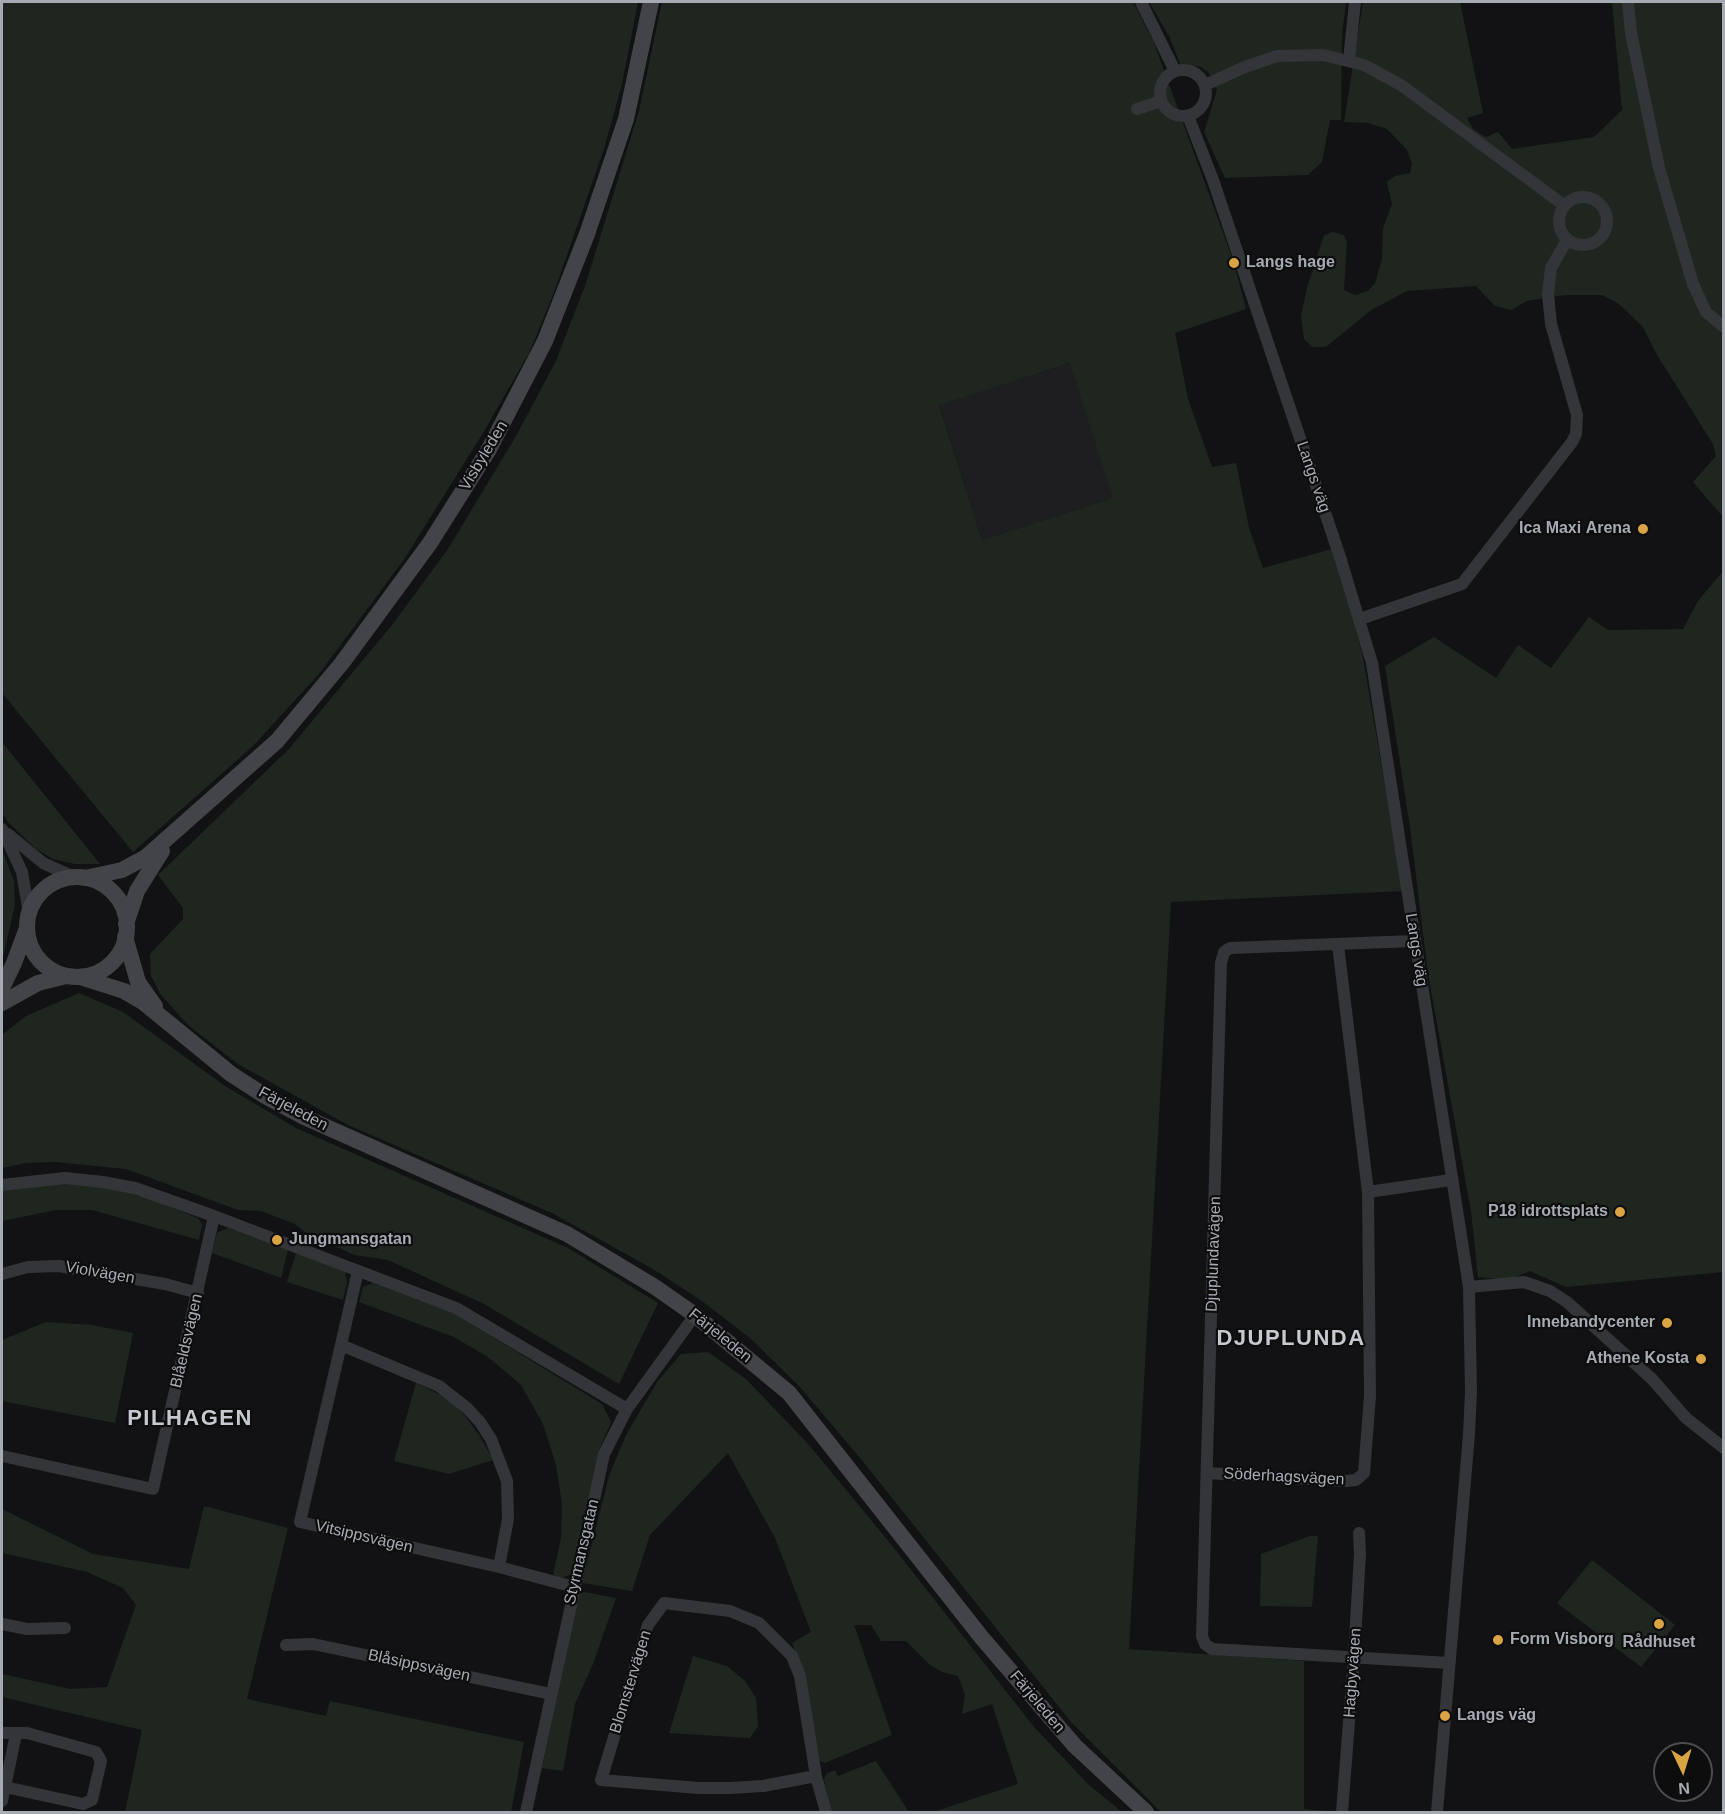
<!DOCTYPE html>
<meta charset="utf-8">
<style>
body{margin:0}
#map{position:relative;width:1725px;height:1814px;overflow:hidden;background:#121214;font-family:Arial,sans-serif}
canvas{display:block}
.frame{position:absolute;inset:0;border:3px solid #a6aab2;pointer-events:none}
.north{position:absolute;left:1653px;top:1742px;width:60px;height:60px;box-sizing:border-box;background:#0d0d0e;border:2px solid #4a4c50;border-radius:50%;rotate:176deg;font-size:16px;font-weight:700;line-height:24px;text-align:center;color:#a6aab2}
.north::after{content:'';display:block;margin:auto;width:21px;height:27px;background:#daa344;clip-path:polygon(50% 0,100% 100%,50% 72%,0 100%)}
</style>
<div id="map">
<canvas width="1725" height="1814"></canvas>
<div class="frame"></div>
<div class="north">N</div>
</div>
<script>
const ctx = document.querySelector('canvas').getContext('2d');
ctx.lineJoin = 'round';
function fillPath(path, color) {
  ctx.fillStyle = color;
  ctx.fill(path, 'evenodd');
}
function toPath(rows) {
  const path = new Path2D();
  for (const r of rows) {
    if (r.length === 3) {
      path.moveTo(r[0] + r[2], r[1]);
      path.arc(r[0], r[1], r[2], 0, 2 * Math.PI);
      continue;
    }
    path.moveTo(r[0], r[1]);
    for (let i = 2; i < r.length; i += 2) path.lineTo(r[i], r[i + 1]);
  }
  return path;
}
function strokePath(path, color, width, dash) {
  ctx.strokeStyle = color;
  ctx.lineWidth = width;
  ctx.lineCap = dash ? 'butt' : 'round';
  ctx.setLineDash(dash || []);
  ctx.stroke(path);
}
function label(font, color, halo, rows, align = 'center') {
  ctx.font = font + ' Arial,sans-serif';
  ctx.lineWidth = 4.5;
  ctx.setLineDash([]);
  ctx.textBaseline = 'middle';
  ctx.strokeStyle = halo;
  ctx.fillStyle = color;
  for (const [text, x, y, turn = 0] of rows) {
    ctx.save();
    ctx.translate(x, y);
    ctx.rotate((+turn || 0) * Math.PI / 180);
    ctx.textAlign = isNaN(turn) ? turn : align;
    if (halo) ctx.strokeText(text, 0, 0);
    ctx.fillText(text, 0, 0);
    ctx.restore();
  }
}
fillPath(toPath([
 [1071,363,1114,498,982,540,939,404]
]), '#1e1e20');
fillPath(toPath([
 [2,2,638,2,622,84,604,149,553,295,529,353,483,433,405,558,319,674,252,747,133,852,2,693],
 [662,2,1133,2,1154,43,1234,263,1246,309,1175,333,1188,399,1212,467,1236,463,1249,528,1263,568,1332,549,1362,652,1403,891,1171,902,1129,1649,1304,1661,1304,1809,1338,1812,1161,1812,1071,1722,861,1459,799,1386,750,1338,702,1301,653,1269,552,1213,348,1125,238,1064,188,1025,161,995,151,976,150,954,183,919,183,908,158,875,289,749,392,625,448,549,516,436,555,363,585,286,639,111],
 [1070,363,1113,498,982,540,939,405],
 [1149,2,1346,2,1342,35,1341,120,1330,120,1322,162,1308,175,1225,178,1204,132,1217,90,1209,73,1201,67,1180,64,1170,38],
 [1363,2,1460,2,1483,113,1467,118,1473,129,1486,137,1498,132,1512,149,1594,137,1622,110,1612,2,1723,2,1723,517,1693,482,1716,456,1713,444,1657,355,1643,327,1619,304,1602,295,1564,295,1527,301,1511,310,1495,306,1476,286,1407,291,1371,310,1326,347,1312,347,1304,339,1301,316,1307,288,1324,235,1333,232,1344,235,1347,243,1344,290,1355,295,1368,291,1375,283,1382,259,1383,228,1392,204,1387,182,1395,176,1410,173,1412,164,1407,150,1387,129,1368,123,1344,122],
 [1723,571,1723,1272,1566,1287,1530,1271,1507,1280,1478,1277,1471,1211,1428,974,1410,827,1385,666,1434,637,1496,678,1518,645,1551,668,1589,617,1608,630,1683,629,1698,601],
 [2,742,100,864,75,864,53,859,36,849,8,822,2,813],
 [2,849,14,881,15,905,2,961],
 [79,993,123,1012,225,1086,296,1128,568,1248,658,1303,619,1384,484,1304,388,1260,355,1255,309,1235,295,1224,261,1211,238,1210,126,1169,56,1162,26,1163,2,1168,2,1035,26,1016],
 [57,1183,99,1186,138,1194,198,1218,202,1225,199,1240,92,1210,56,1210,2,1221,2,1191],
 [228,1228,288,1250,281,1278,212,1253,217,1233],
 [296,1253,345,1272,347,1282,343,1300,287,1282],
 [373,1283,452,1312,602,1404,611,1422,599,1450,572,1574,562,1578,553,1575,561,1538,562,1504,556,1465,543,1424,521,1385,488,1357,454,1337,359,1302,363,1287],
 [46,1322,92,1325,133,1333,115,1423,2,1401,2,1340],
 [708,1352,746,1379,809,1445,894,1548,1034,1727,1088,1784,1122,1812,937,1812,936,1811,1018,1784,992,1704,962,1714,965,1695,958,1676,942,1672,930,1665,906,1641,881,1641,871,1625,854,1625,892,1735,825,1763,819,1760,805,1674,792,1643,811,1632,775,1538,728,1453,650,1535,632,1591,582,1583,609,1476,626,1435,657,1382,681,1354],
 [416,1383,447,1398,462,1412,479,1435,493,1460,449,1474,394,1461],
 [204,1506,288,1528,247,1699,326,1716,330,1701,524,1742,511,1812,125,1812,142,1730,2,1697,2,1674,70,1689,107,1687,136,1605,123,1588,87,1572,2,1553,2,1509,93,1554,189,1569],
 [1310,1536,1318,1536,1312,1607,1260,1606,1261,1554],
 [1592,1560,1675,1625,1641,1667,1557,1603],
 [579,1591,616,1598,593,1664,575,1704,563,1771,542,1768],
 [693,1656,727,1666,745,1681,756,1698,758,1726,750,1738,669,1733],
 [876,1761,909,1812,831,1812,824,1779,826,1774,835,1770,838,1776]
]), '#1f2620');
strokePath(toPath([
 [1141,2,1175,71],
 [1628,2,1631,33,1659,168,1693,284,1706,312,1724,327],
 [1349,60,1355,2],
 [1183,93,23],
 [1205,85,1245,67,1277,56,1323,55,1364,65,1401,85,1565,206],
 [1137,109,1161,101],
 [1188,116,1213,180,1340,557,1372,663,1469,1287,1471,1392,1469,1434,1437,1812],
 [1583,221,24],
 [1360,619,1462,584,1572,442,1576,434,1577,415,1551,324,1548,294,1551,268,1567,240],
 [2,829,22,872,29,914],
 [8,834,43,863,74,877],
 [1414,941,1230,948,1224,952,1221,963,1202,1636,1205,1644,1212,1649,1449,1663],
 [2,1185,65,1178,103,1182,135,1188,214,1216,456,1308,627,1409],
 [1368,1192,1451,1180],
 [358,1271,300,1522,499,1567,574,1587],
 [2,1274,28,1267,59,1266,165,1284,198,1293],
 [1469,1287,1524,1282,1550,1291,1567,1302,1652,1379,1686,1418,1724,1448],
 [341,1345,439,1386,467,1408,480,1422,491,1439,507,1481,508,1519,499,1567],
 [2,1456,153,1489,214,1216],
 [1207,1473,1347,1481,1356,1480,1364,1473,1370,1396,1368,1192,1338,945],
 [2,1624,27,1629,65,1628],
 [286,1645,313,1644,551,1694],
 [2,1733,27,1733,96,1752,101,1761,92,1800,83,1804,5,1787],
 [816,1776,763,1786,730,1788,699,1788,601,1780,648,1625,664,1603,730,1611,759,1623,792,1656,800,1676,816,1776,826,1812],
 [2,1801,16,1734],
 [526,1812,604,1454,627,1409,695,1315],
 [1342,1812,1354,1657,1360,1554,1359,1533]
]), '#343538', 12);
strokePath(toPath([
 [77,927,50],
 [85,878,122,870,146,857,277,741,342,663,430,543,488,451,545,341,587,234,626,119,651,2],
 [126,924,137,891,162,851],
 [125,937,138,982,155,1006],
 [80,977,124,991,143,1002,231,1074,265,1096,304,1117,567,1234,655,1287,695,1315,789,1393,982,1638,1075,1746,1146,1812],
 [2,988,14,963,27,928],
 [2,1003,38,983,66,976]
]), '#424448', 16);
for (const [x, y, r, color] of [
 [1234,263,6,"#daa344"],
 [1643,529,6,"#daa344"],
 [1620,1212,6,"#daa344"],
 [277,1240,6,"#daa344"],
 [1667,1323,6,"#daa344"],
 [1701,1359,6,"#daa344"],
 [1659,1624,6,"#daa344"],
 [1498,1640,6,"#daa344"],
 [1445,1716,6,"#daa344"]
]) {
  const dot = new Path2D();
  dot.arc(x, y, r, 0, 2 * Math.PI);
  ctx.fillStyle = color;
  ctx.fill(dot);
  strokePath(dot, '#0d0d0e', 2);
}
label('bold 16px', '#a6aab2', '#0d0d0e', [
 ["Langs hage",1246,263],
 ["Ica Maxi Arena",1631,529,"right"],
 ["P18 idrottsplats",1608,1212,"right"],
 ["Jungmansgatan",289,1240],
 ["Innebandycenter",1655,1323,"right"],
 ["Athene Kosta",1689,1359,"right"],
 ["Form Visborg",1510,1640],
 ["Rådhuset",1659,1643,"center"],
 ["Langs väg",1457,1716]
], 'left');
label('16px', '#a6aab2', '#0d0d0e', [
 ["Visbyleden",484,456,-59],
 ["Langs väg",1313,477,71],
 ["Langs väg",1416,950,81],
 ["Färjeleden",293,1109,28],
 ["Djuplundavägen",1214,1254,-88],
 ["Violvägen",100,1273,10],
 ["Färjeleden",720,1336,39],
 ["Blåeldsvägen",187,1341,-77],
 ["Söderhagsvägen",1284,1477,3],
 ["Vitsippsvägen",364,1537,13],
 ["Styrmansgatan",582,1552,-77],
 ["Blåsippsvägen",419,1666,12],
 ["Hagbyvägen",1353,1673,-86],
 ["Blomstervägen",631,1682,-73],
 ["Färjeleden",1037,1702,50]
]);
ctx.letterSpacing = '1.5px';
label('bold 22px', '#c6c9cf', '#0d0d0e', [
 ["DJUPLUNDA",1291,1339],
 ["PILHAGEN",190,1419]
]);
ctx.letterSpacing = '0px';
</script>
